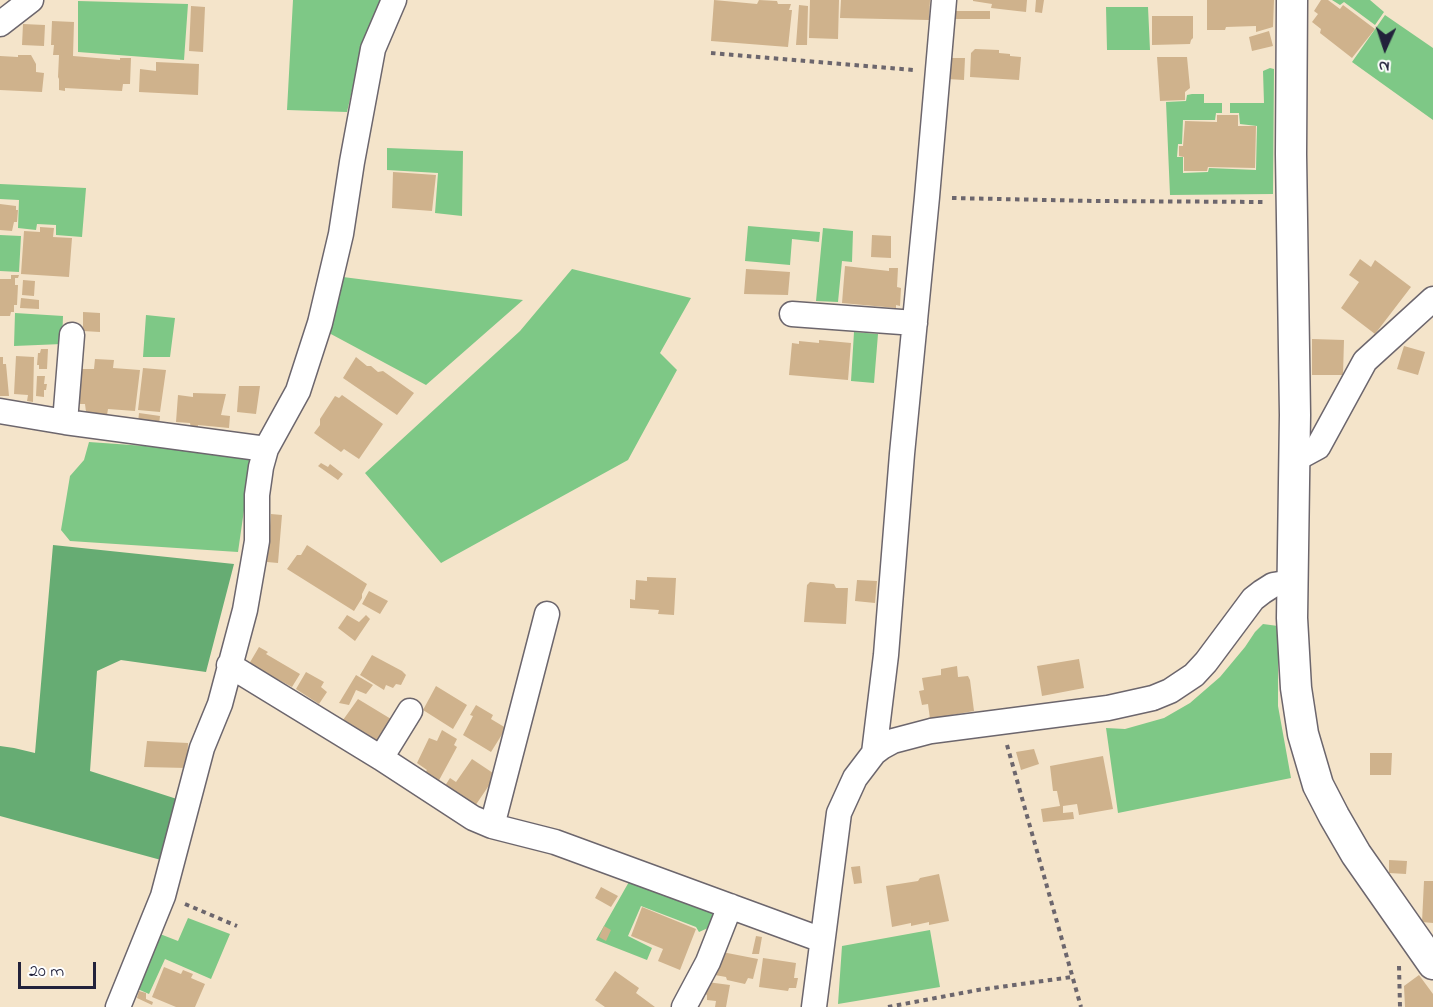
<!DOCTYPE html>
<style>
body{margin:0}
#map{position:relative;width:1433px;height:1007px;overflow:hidden;background:#f4e4ca;font-family:"Indie Flower",sans-serif}
canvas{display:block}
.north{position:absolute;left:1355px;top:18px;width:60px;height:60px;-webkit-text-stroke:4px #fff;paint-order:stroke;rotate:183deg;font-size:16px;font-weight:700;line-height:24px;text-align:center;color:#22223b}
.north::after{content:'';display:block;margin:auto;width:21px;height:27px;background:#22223b;clip-path:polygon(50% 0,100% 100%,50% 72%,0 100%)}
.scale{position:absolute;left:18px;top:962px;width:78px;height:27px;box-sizing:border-box;border:3px solid #22223b;border-top:0;padding-left:8px;font-size:18px;line-height:21px;white-space:nowrap;color:#22223b;-webkit-text-stroke:4px #fff;paint-order:stroke}
</style>
<div id="map">
<canvas width="1433" height="1007"></canvas>
<div class="north">N</div>
<div class="scale">20 m</div>
</div>
<script>
const ctx = document.querySelector('canvas').getContext('2d');
ctx.lineJoin = 'round';
function fillPath(path, color) {
  ctx.fillStyle = color;
  ctx.fill(path, 'evenodd');
}
function toPath(rows) {
  const path = new Path2D();
  for (const r of rows) {
    path.moveTo(r[0], r[1]);
    for (let i = 2; i < r.length; i += 2) path.lineTo(r[i], r[i + 1]);
  }
  return path;
}
function strokePath(path, color, width, dash) {
  ctx.strokeStyle = color;
  ctx.lineWidth = width;
  ctx.lineCap = dash ? 'butt' : 'round';
  ctx.setLineDash(dash || []);
  ctx.stroke(path);
}
fillPath(toPath([
 [293,0,382,0,363,43,347,112,287,110],
 [1332,0,1370,0,1384,12,1375,25,1344,2,1340,5],
 [78,1,188,4,184,60,78,52],
 [1106,7,1148,7,1150,50,1107,50],
 [1385,15,1433,48,1433,120,1352,62],
 [1270,68,1274,69,1273,194,1170,195,1166,102,1186,101,1187,95,1192,94,1204,94,1204,103,1222,103,1222,113,1216,113,1215,120,1183,120,1182,144,1178,144,1177,157,1183,157,1183,173,1208,172,1209,168,1256,170,1257,126,1240,124,1239,113,1230,113,1230,103,1264,103,1263,71],
 [387,148,463,151,462,216,435,213,438,173,387,170],
 [0,184,86,188,82,237,56,235,56,225,37,224,36,230,18,228,19,200,0,199],
 [748,226,820,232,819,242,792,239,790,265,745,261],
 [823,228,853,231,852,262,842,261,838,302,816,301],
 [0,235,21,236,19,272,0,271],
 [572,269,691,298,660,353,677,370,628,460,441,563,365,473,520,331],
 [343,277,523,300,426,385,329,333],
 [15,313,63,316,62,344,14,346],
 [146,315,175,318,170,357,143,357],
 [854,332,878,334,874,383,851,381],
 [89,442,243,453,251,461,238,552,70,541,61,530,70,476,84,460],
 [1263,624,1278,626,1278,706,1291,778,1118,813,1106,728,1125,729,1164,718,1190,703,1220,677,1245,647,1255,632],
 [630,880,711,910,715,919,708,928,699,932,696,927,641,906,628,936,652,948,647,960,596,940],
 [188,918,230,934,211,979,165,959,149,994,133,987,155,932,178,941],
 [930,930,940,987,838,1004,842,946]
]), '#7ec886');
fillPath(toPath([
 [53,545,234,564,206,672,121,660,97,671,90,771,180,800,161,860,0,816,0,746,14,748,35,753]
]), '#66ac73');
fillPath(toPath([
 [714,0,757,4,759,0,777,1,778,4,791,4,789,10,792,10,788,47,711,41],
 [810,0,839,0,838,39,809,38],
 [841,0,930,0,929,20,840,18],
 [973,0,1027,0,1026,12,991,8,992,4,973,1],
 [1036,0,1044,0,1042,13,1035,12],
 [1207,0,1274,0,1273,27,1256,32,1256,26,1226,27,1225,30,1207,30],
 [1321,0,1328,0,1340,9,1343,5,1375,29,1352,58,1320,33,1321,29,1312,22,1318,14,1314,11],
 [799,5,808,6,807,45,796,45],
 [191,6,205,7,203,52,189,51],
 [954,11,990,11,990,19,955,19],
 [1152,16,1193,16,1193,38,1191,40,1190,44,1152,45],
 [52,21,74,22,73,56,120,60,120,58,131,58,130,84,123,84,122,91,65,88,65,91,59,90,59,79,58,77,59,55,53,55,54,45,51,45],
 [23,24,45,25,44,46,22,45],
 [1269,31,1273,46,1252,51,1249,37],
 [975,49,999,50,999,53,1010,54,1010,56,1021,57,1019,80,970,77,971,53],
 [18,55,31,55,36,64,36,72,44,73,42,92,0,90,0,56,18,57],
 [1157,57,1187,57,1190,88,1185,92,1185,100,1160,101],
 [947,58,965,58,964,80,947,79],
 [156,62,199,64,198,95,139,92,140,69,156,71],
 [1217,115,1238,115,1238,126,1256,126,1255,168,1208,167,1207,171,1184,171,1184,157,1179,156,1179,146,1183,146,1185,121,1217,122],
 [393,172,436,175,432,211,392,208],
 [0,204,16,206,16,210,18,210,17,222,14,222,12,231,0,230],
 [40,227,54,228,53,237,72,238,69,277,21,274,24,231,40,232],
 [872,235,891,236,891,258,871,257],
 [1360,259,1371,267,1375,260,1411,287,1375,334,1341,308,1359,282,1349,275],
 [845,266,889,271,889,268,898,268,897,287,901,288,900,306,896,305,896,308,842,303],
 [746,269,790,272,788,295,744,294],
 [11,275,19,275,18,278,15,278,15,285,18,285,17,305,14,305,14,312,11,312,10,316,0,316,0,279,11,279],
 [23,280,35,281,34,296,22,295],
 [21,298,39,300,39,309,20,308],
 [83,312,100,313,100,332,83,331],
 [1312,339,1344,340,1343,375,1312,375],
 [819,340,851,343,848,380,789,375,792,343,799,344,799,341,819,343],
 [1404,346,1425,352,1418,375,1397,369],
 [41,349,48,349,47,369,39,369,39,365,37,365,38,353,40,353],
 [16,356,34,357,33,402,27,401,28,395,14,394],
 [0,357,3,357,3,364,6,364,9,396,0,396],
 [356,357,367,366,371,366,378,372,383,371,414,393,397,415,343,378],
 [95,359,114,360,113,368,140,370,135,411,108,409,107,415,86,412,85,404,78,404,82,369,94,369],
 [143,368,166,370,160,412,138,410],
 [37,376,45,376,44,384,47,384,46,390,44,390,44,397,36,396],
 [239,386,260,386,256,414,237,412],
 [193,393,226,394,221,415,230,416,229,428,198,425,198,429,191,428,190,423,176,422,178,395,193,397],
 [342,395,383,424,359,459,344,449,341,452,314,433,320,425,320,419,335,396,339,398],
 [139,413,160,416,159,425,138,423],
 [321,463,328,467,330,464,343,474,338,480,318,466],
 [271,514,282,515,278,563,267,562],
 [307,545,367,584,362,594,362,598,354,611,287,569,297,555,301,555],
 [647,577,676,578,674,615,658,614,659,610,630,608,630,599,635,600,636,580,647,581],
 [857,580,877,581,875,603,855,601],
 [810,582,834,584,836,588,848,588,846,624,804,622,807,585],
 [369,591,388,601,380,614,362,604],
 [347,615,359,622,366,615,370,619,355,641,338,628],
 [259,647,268,652,266,654,300,674,292,687,249,664],
 [372,655,402,671,406,675,401,685,396,684,393,688,386,685,384,690,360,675],
 [1079,659,1084,688,1042,696,1037,666],
 [957,666,958,677,968,676,970,680,974,711,930,719,928,704,922,705,919,691,924,690,922,678,941,675,941,669],
 [306,672,324,682,321,687,327,692,319,704,296,689],
 [356,675,373,685,366,694,356,690,349,705,339,703],
 [436,686,467,705,453,729,423,710],
 [358,699,391,719,378,743,343,720],
 [476,705,493,715,491,719,506,728,491,752,463,735,473,716,470,715],
 [442,730,457,739,454,745,457,747,437,784,423,776,427,770,417,763,429,738,437,741],
 [147,741,188,743,187,768,144,767],
 [1034,749,1039,764,1021,770,1016,752],
 [1370,753,1392,753,1391,775,1370,775],
 [1103,756,1113,809,1079,815,1077,804,1063,806,1063,813,1073,812,1074,819,1043,822,1041,809,1060,806,1057,791,1053,791,1050,766],
 [472,759,496,775,473,809,443,789,450,778,456,782],
 [1389,860,1407,861,1406,874,1389,873],
 [860,866,862,883,854,884,851,867],
 [939,874,949,921,929,925,929,922,911,926,911,923,892,927,886,886,918,881,920,878],
 [1424,881,1433,881,1433,923,1422,922],
 [601,887,618,896,611,907,595,898],
 [642,907,696,929,680,970,658,961,663,949,631,936],
 [604,926,611,930,606,941,599,937],
 [756,936,762,937,759,954,752,954],
 [722,952,758,959,753,979,748,978,745,984,727,980,726,977,715,975],
 [763,958,796,963,794,978,798,978,796,988,789,988,788,991,759,987],
 [164,967,181,974,183,970,193,974,191,978,205,984,195,1007,176,1007,152,997],
 [615,971,639,988,636,993,655,1007,605,1007,595,1000],
 [1419,975,1433,994,1433,1007,1405,1007,1404,986],
 [707,982,730,985,726,1007,715,1007,716,1001,707,1000,707,995,703,993],
 [139,991,146,993,146,999,153,1002,152,1005,137,998]
]), '#cfb28c');
const minor = toPath([
 [0,24,31,0],
 [792,314,915,323],
 [0,411,65,422,266,449],
 [65,422,72,335],
 [1294,460,1318,447,1365,361,1433,299],
 [229,665,381,758,473,818,492,826,555,842,822,940],
 [874,753,886,655,902,454,927,197,944,0],
 [381,758,410,711],
 [492,826,547,614],
 [118,1007,163,896,202,748,220,704,245,610,257,541,257,495,261,467,266,449,298,391,320,323,341,234,352,162,373,49,394,0],
 [684,1007,708,962,730,906],
 [814,1007,839,813,855,778,874,753,882,747,893,741,931,731,1108,708,1153,698,1170,691,1194,675,1206,662,1253,599,1262,592,1273,585,1292,582]
]);
const tertiary = toPath([
 [1292,0,1291,154,1295,415,1292,618,1296,688,1303,734,1318,785,1334,816,1356,854,1433,964]
]);
strokePath(minor, '#6c666d', 27);
strokePath(tertiary, '#6c666d', 33);
strokePath(toPath([
 [711,53,913,70],
 [952,198,1095,201,1265,202],
 [1007,745,1081,1007],
 [185,904,237,926],
 [1399,966,1400,1007],
 [888,1007,978,990,1072,977]
]), '#6c666d', 4, [4.5, 4.5]);
strokePath(minor, '#fff', 24);
strokePath(tertiary, '#fff', 30);
</script>
